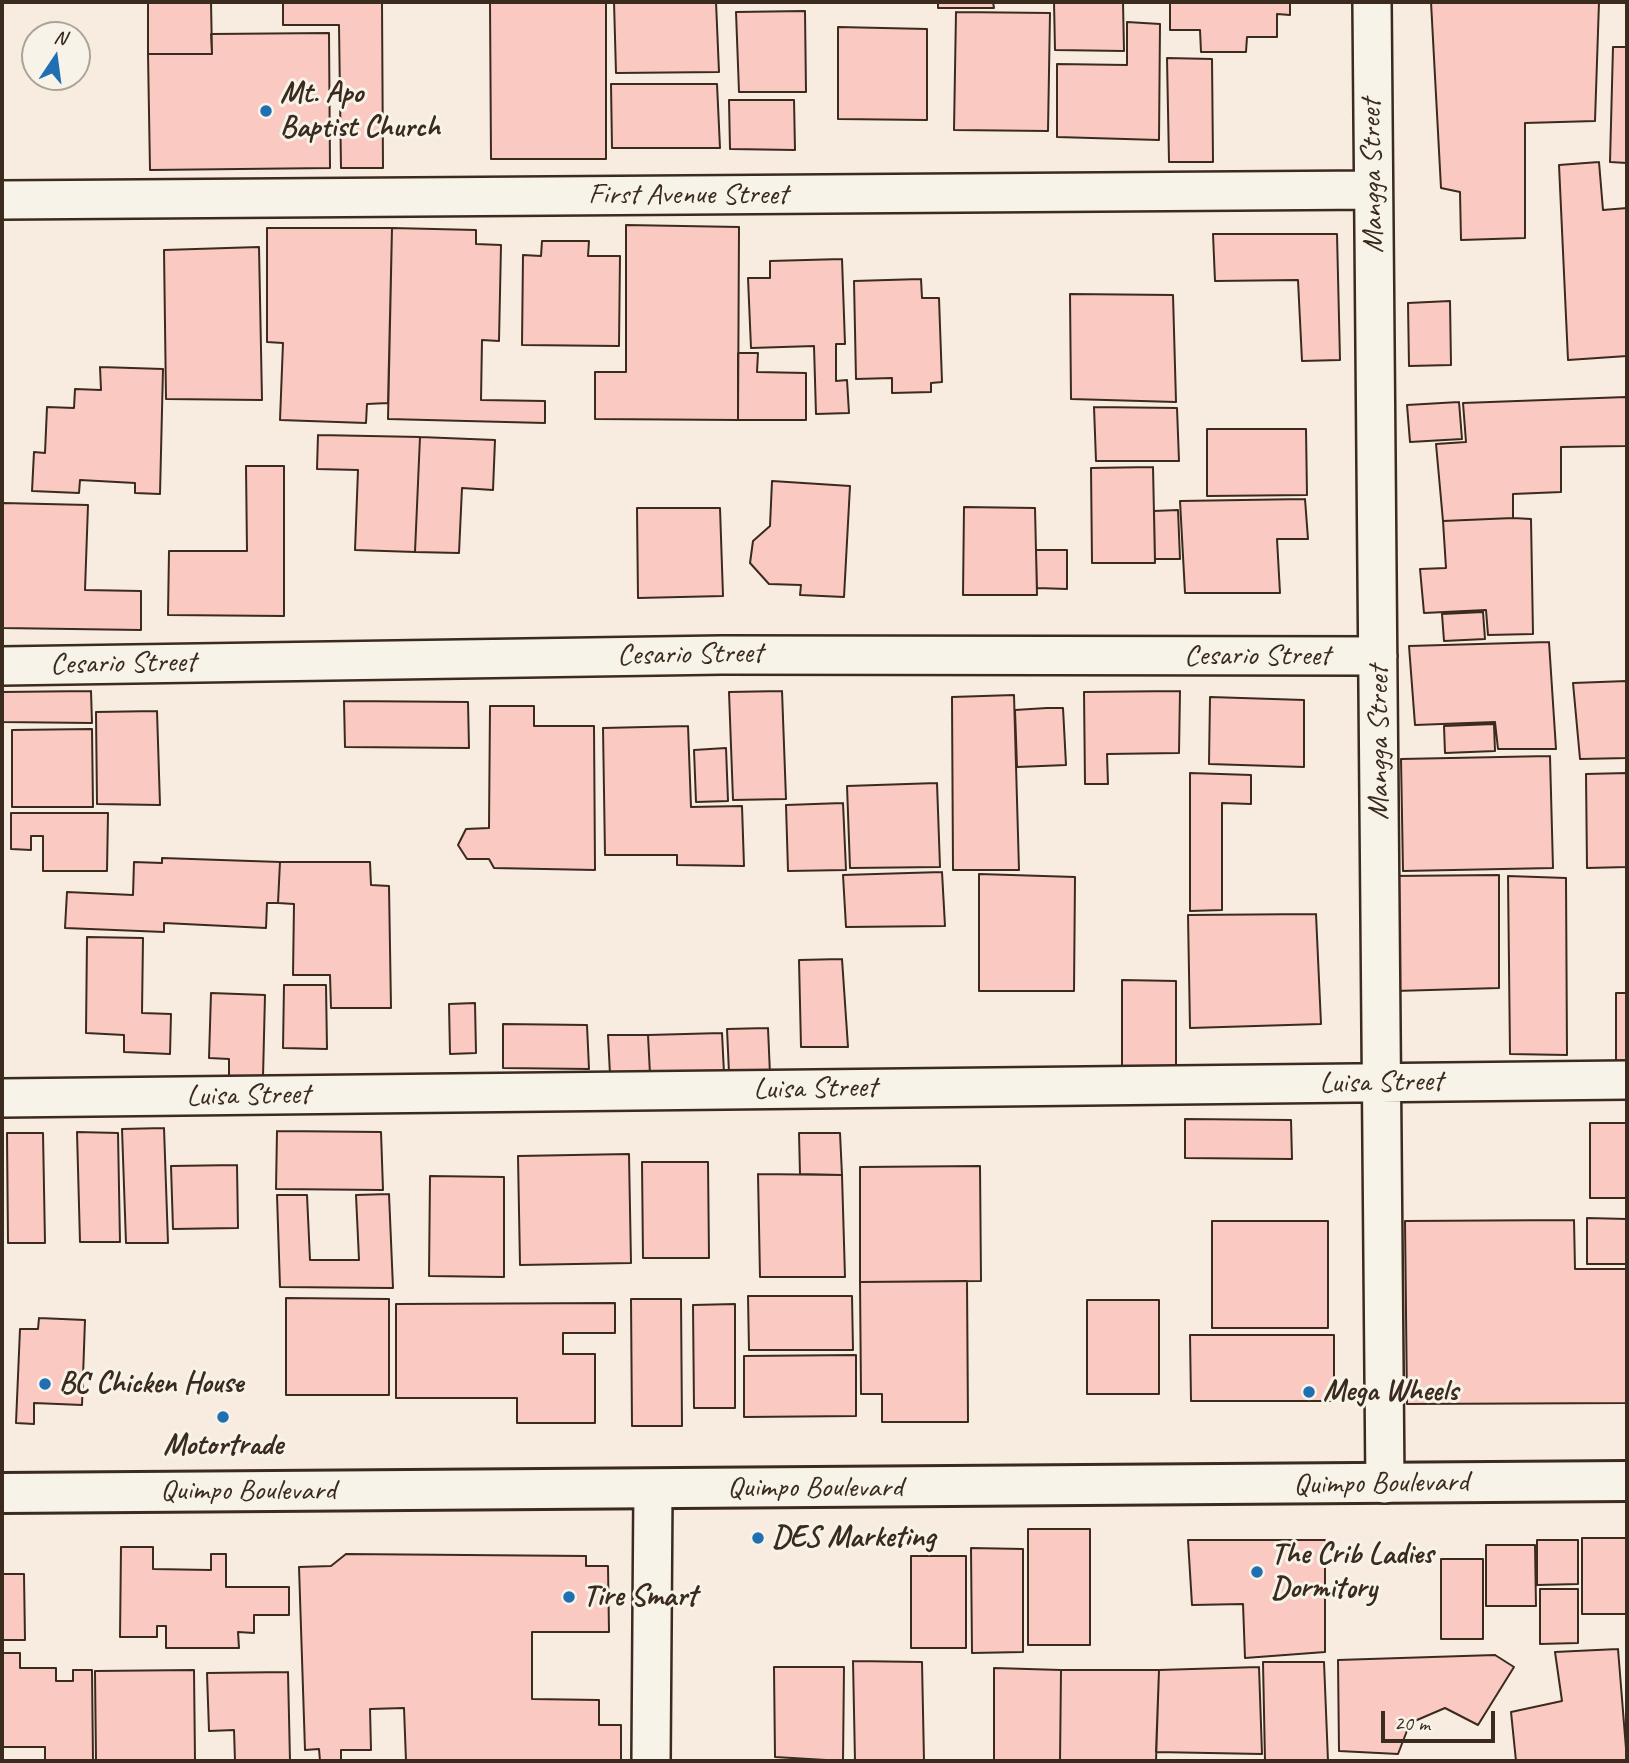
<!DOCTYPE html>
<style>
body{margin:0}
#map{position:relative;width:1629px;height:1763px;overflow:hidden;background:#f8ebe0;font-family:Caveat,sans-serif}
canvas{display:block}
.frame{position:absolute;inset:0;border:4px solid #3b2a1e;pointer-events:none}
.north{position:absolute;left:21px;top:21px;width:70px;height:70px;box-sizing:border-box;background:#f7f3e8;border:2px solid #aca397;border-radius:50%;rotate:13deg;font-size:19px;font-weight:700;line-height:28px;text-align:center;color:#3b2a1e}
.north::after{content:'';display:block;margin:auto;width:24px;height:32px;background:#1f6fb2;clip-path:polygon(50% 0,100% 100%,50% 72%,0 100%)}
.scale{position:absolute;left:1381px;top:1711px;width:114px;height:32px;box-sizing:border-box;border:4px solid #3b2a1e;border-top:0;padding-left:9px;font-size:21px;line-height:24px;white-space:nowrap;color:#3b2a1e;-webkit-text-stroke:5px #f7f3e8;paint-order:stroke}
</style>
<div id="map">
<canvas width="1629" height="1763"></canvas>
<div class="frame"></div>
<div class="north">N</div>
<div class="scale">20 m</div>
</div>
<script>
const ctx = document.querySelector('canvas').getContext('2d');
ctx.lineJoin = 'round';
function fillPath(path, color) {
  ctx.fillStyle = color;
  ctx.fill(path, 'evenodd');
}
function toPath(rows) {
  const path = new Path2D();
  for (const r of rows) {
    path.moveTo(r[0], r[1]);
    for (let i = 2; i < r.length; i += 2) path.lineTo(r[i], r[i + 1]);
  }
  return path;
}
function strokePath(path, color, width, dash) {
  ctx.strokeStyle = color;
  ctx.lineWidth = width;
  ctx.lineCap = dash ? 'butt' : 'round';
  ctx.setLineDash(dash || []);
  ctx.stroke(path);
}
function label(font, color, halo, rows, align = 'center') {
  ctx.font = font + ' Caveat,sans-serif';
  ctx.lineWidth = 6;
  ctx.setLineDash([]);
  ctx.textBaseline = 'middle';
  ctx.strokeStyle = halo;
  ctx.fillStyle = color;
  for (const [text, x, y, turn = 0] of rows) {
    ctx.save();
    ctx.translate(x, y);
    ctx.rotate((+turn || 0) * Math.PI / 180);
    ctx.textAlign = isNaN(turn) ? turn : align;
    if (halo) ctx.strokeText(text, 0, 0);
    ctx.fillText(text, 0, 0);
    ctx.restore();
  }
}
const building = toPath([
 [148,2,211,2,212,54,148,54,148,2],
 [283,2,382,2,383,168,341,168,339,25,283,25,283,2],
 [490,2,606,2,606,159,491,159,490,2],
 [614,2,716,2,719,72,616,73,614,2],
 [938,2,993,2,994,8,938,8,938,2],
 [1054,2,1123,2,1124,51,1055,50,1054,2],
 [1170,2,1290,2,1290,15,1277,14,1277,37,1247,37,1246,52,1201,52,1200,30,1170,30,1170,2],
 [1431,2,1599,2,1595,121,1525,123,1525,238,1461,240,1460,192,1441,188,1431,2],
 [805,11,806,92,739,92,736,12,805,11],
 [956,12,1050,13,1048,131,954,130,956,12],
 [1127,22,1160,24,1159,140,1057,137,1057,64,1127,65,1127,22],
 [838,27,927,29,927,120,838,119,838,27],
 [329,33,330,168,150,170,148,54,212,54,211,34,329,33],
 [1613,47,1627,47,1627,163,1610,162,1613,47],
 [1167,58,1212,59,1213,162,1169,162,1167,58],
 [611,84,717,84,720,148,612,148,611,84],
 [729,100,794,100,795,150,730,149,729,100],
 [1599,162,1603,210,1627,208,1627,356,1568,360,1559,165,1599,162],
 [626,225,739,227,738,420,595,419,595,372,626,372,626,225],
 [267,228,392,228,388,403,367,404,366,423,280,420,283,343,267,342,267,228],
 [392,228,476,230,476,244,501,245,499,341,482,340,481,400,545,401,545,423,388,419,392,228],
 [1213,234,1337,234,1340,360,1302,361,1298,280,1215,281,1213,234],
 [542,241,589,241,588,256,620,256,619,346,522,345,523,255,541,256,542,241],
 [259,247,262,400,166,399,164,250,259,247],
 [842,259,845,344,836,344,836,381,847,380,849,413,816,414,814,346,751,348,748,278,770,278,770,261,842,259],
 [921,279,922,298,939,298,942,382,931,383,931,392,892,393,892,378,856,379,854,281,921,279],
 [1070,294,1173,295,1176,402,1071,399,1070,294],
 [1450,301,1451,365,1409,366,1408,303,1450,301],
 [738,353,758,353,757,372,806,373,806,420,738,420,738,353],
 [100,367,163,369,160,494,135,493,135,483,80,480,79,493,32,491,34,452,45,453,47,407,74,408,75,389,101,390,100,367],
 [1626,397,1627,446,1561,447,1561,492,1513,494,1513,518,1443,521,1436,444,1466,442,1463,403,1626,397],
 [1459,402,1462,439,1410,442,1407,405,1459,402],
 [1094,407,1177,408,1179,461,1096,461,1094,407],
 [1207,429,1306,429,1307,495,1207,496,1207,429],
 [318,435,420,437,415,552,355,550,358,470,317,469,318,435],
 [420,437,495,440,493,490,462,488,459,553,415,552,420,437],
 [246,466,284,466,284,616,168,615,169,551,247,551,246,466],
 [1153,467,1155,563,1092,563,1091,468,1153,467],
 [772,481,850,486,844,597,800,595,801,585,769,584,750,563,753,541,770,526,772,481],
 [1305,499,1308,539,1277,539,1280,593,1185,593,1180,501,1305,499],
 [3,503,88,505,85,590,141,591,141,630,2,628,3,503],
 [964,507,1035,508,1037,595,963,595,964,507],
 [637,508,720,508,723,596,638,598,637,508],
 [1178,510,1180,559,1155,559,1154,511,1178,510],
 [1513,518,1531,519,1533,634,1488,635,1486,610,1424,613,1420,569,1446,568,1443,521,1513,518],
 [1036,550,1067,550,1067,589,1037,588,1036,550],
 [1483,612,1485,639,1444,641,1442,614,1483,612],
 [1549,642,1556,749,1498,749,1495,722,1415,725,1409,646,1549,642],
 [1627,681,1627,758,1580,759,1573,683,1627,681],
 [91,691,92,723,2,722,2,692,91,691],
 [782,691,786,799,733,800,729,692,782,691],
 [1180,691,1179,753,1107,754,1108,784,1085,784,1084,692,1180,691],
 [1014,695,1019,870,953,870,952,697,1014,695],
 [1210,697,1304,700,1304,767,1209,764,1210,697],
 [344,701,468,702,469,748,345,747,344,701],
 [490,706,534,706,534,726,594,726,595,870,494,868,489,859,467,859,458,845,466,829,489,828,490,706],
 [1047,708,1063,708,1066,765,1017,767,1015,710,1047,708],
 [157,711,160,805,97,804,96,712,157,711],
 [1494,724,1495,751,1445,753,1444,726,1494,724],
 [688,726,691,807,742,806,744,866,677,865,677,855,605,855,603,728,688,726],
 [92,729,93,807,12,807,12,730,92,729],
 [726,748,728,801,696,802,694,750,726,748],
 [1550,756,1553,868,1403,871,1401,759,1550,756],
 [1190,773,1251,775,1251,804,1222,803,1222,910,1190,911,1190,773],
 [1627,773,1627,867,1587,868,1586,774,1627,773],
 [937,783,940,867,850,868,847,786,937,783],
 [843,803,846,870,788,871,786,805,843,803],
 [11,813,108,813,107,871,43,871,43,836,31,836,31,850,11,849,11,813],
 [162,858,280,862,278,903,267,903,266,928,164,923,164,932,65,928,67,892,133,895,134,862,162,863,162,858],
 [280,862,370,862,371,885,389,886,391,1008,331,1008,330,975,293,975,294,904,278,903,280,862],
 [942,872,945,926,846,927,843,875,942,872],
 [979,874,1075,877,1074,991,979,991,979,874],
 [1499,875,1499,988,1395,991,1392,876,1499,875],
 [1508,876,1566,878,1567,1055,1510,1054,1508,876],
 [1316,914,1321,1024,1190,1028,1188,915,1316,914],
 [87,937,143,938,142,1013,171,1014,170,1054,124,1052,124,1035,86,1033,87,937],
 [842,959,848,1047,801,1047,799,960,842,959],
 [1122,980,1176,981,1176,1072,1122,1072,1122,980],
 [284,985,326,985,327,1049,283,1048,284,985],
 [211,993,265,995,263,1077,229,1076,229,1059,209,1058,211,993],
 [1616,993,1627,993,1627,1063,1616,1063,1616,993],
 [475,1003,476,1053,450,1054,449,1004,475,1003],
 [503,1024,587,1025,589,1069,503,1068,503,1024],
 [768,1028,770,1074,729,1073,727,1029,768,1028],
 [722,1033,724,1073,650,1074,648,1035,722,1033],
 [608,1035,648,1035,650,1074,610,1074,608,1035],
 [1185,1119,1291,1120,1292,1159,1185,1158,1185,1119],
 [1590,1123,1627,1123,1627,1198,1590,1198,1590,1123],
 [164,1128,168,1243,126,1243,122,1129,164,1128],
 [277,1131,381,1132,383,1190,276,1189,277,1131],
 [77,1132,118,1133,120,1242,80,1242,77,1132],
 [7,1133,43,1133,45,1243,8,1243,7,1133],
 [799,1133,840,1133,842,1175,800,1174,799,1133],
 [629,1154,631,1263,520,1265,518,1156,629,1154],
 [642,1162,708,1162,709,1258,643,1258,642,1162],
 [237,1165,238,1228,173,1229,171,1166,237,1165],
 [980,1166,981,1281,860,1282,860,1167,980,1166],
 [758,1174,842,1175,845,1277,760,1277,758,1174],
 [430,1176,504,1177,504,1277,429,1276,430,1176],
 [389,1194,393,1288,280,1287,277,1195,307,1195,310,1260,359,1260,356,1195,389,1194],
 [1587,1218,1627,1219,1627,1264,1587,1264,1587,1218],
 [1574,1220,1575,1269,1627,1269,1627,1403,1407,1404,1405,1221,1574,1220],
 [1212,1221,1328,1221,1328,1328,1212,1328,1212,1221],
 [967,1281,968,1422,882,1422,882,1394,861,1394,860,1282,967,1281],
 [748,1296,852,1296,853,1350,749,1350,748,1296],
 [286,1298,389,1299,389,1395,286,1395,286,1298],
 [631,1299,681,1299,682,1426,632,1426,631,1299],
 [1087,1300,1159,1300,1159,1394,1087,1394,1087,1300],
 [615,1303,615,1333,563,1333,563,1354,595,1354,595,1423,517,1423,517,1398,396,1398,396,1304,615,1303],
 [735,1304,735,1408,694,1408,693,1305,735,1304],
 [39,1318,85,1320,82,1405,34,1403,34,1424,16,1423,20,1329,38,1329,39,1318],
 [1190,1335,1334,1335,1334,1401,1191,1401,1190,1335],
 [856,1355,856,1416,744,1417,744,1356,856,1355],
 [1028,1529,1090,1529,1090,1645,1028,1645,1028,1529],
 [1582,1538,1627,1538,1627,1614,1582,1614,1582,1538],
 [1188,1540,1325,1540,1325,1652,1245,1658,1243,1604,1192,1605,1188,1540],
 [1537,1540,1578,1540,1578,1584,1537,1585,1537,1540],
 [1486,1545,1535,1545,1536,1606,1486,1606,1486,1545],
 [121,1547,153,1547,153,1569,211,1570,211,1554,226,1554,226,1587,289,1587,289,1615,254,1615,254,1633,238,1632,239,1648,166,1648,166,1626,157,1626,157,1637,120,1637,121,1547],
 [971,1548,1023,1549,1023,1652,972,1653,971,1548],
 [346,1554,586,1556,586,1566,608,1566,609,1632,532,1632,532,1699,599,1700,599,1725,621,1725,621,1761,406,1761,404,1708,370,1709,371,1750,341,1750,341,1761,320,1761,319,1749,305,1750,299,1567,331,1566,346,1554],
 [911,1556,966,1556,966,1648,911,1648,911,1556],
 [1441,1559,1483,1559,1483,1639,1441,1639,1441,1559],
 [2,1574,24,1574,25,1640,2,1640,2,1574],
 [1540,1589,1578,1589,1578,1643,1540,1644,1540,1589],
 [1618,1649,1627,1761,1516,1761,1511,1712,1562,1701,1555,1652,1618,1649],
 [2,1653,20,1653,20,1668,56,1668,56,1681,73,1681,73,1670,92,1670,93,1761,45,1761,45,1747,2,1747,2,1653],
 [1495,1655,1514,1667,1478,1725,1445,1708,1410,1723,1398,1754,1339,1751,1338,1660,1495,1655],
 [853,1661,922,1662,924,1761,855,1761,853,1661],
 [1263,1662,1324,1662,1328,1761,1265,1761,1263,1662],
 [774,1667,844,1667,843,1761,775,1757,774,1667],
 [1259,1667,1262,1754,1156,1752,1159,1670,1259,1667],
 [994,1668,1061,1670,1060,1761,994,1761,994,1668],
 [194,1670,195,1761,96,1761,95,1671,194,1670],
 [1061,1670,1159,1670,1156,1761,1060,1761,1061,1670],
 [288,1672,290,1761,235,1761,234,1730,209,1731,207,1673,288,1672]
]);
fillPath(building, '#facac2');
strokePath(building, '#3b2a1e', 2);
const minor = toPath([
 [1372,2,1385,1484],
 [2,200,1373,190],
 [2,666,722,655,1378,656],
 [2,1098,1627,1080],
 [651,1761,653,1489]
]);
const major = toPath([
 [2,1493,1627,1481]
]);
strokePath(minor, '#3b2a1e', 42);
strokePath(major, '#3b2a1e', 44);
strokePath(minor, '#f7f3e8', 37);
strokePath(major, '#f7f3e8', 38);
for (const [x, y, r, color] of [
 [266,111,7,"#1f6fb2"],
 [45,1384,7,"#1f6fb2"],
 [1309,1392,7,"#1f6fb2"],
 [223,1417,7,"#1f6fb2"],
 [758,1538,7,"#1f6fb2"],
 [1257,1572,7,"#1f6fb2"],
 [569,1597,7,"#1f6fb2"]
]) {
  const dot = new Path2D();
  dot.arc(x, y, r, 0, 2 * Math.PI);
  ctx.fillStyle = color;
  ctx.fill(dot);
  strokePath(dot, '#f7f3e8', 2.5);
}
label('bold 30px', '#3b2a1e', '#f7f3e8', [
 ["Mt. Apo",280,94],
 ["Baptist Church",280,128],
 ["BC Chicken House",59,1384],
 ["Mega Wheels",1323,1392],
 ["Motortrade",223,1446,"center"],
 ["DES Marketing",772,1538],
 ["The Crib Ladies",1271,1555],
 ["Dormitory",1271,1589],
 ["Tire Smart",583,1597]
], 'left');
label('30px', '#3b2a1e', '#f7f3e8', [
 ["Mangga Street",1373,176,-91],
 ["First Avenue Street",688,195],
 ["Cesario Street",690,655,-1],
 ["Cesario Street",1257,656],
 ["Cesario Street",123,664,-1],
 ["Mangga Street",1379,743,-90],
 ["Luisa Street",1381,1083,-1],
 ["Luisa Street",815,1089,-1],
 ["Luisa Street",248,1096,-1],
 ["Quimpo Boulevard",1381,1484,-1],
 ["Quimpo Boulevard",815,1488],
 ["Quimpo Boulevard",248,1491]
]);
</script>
